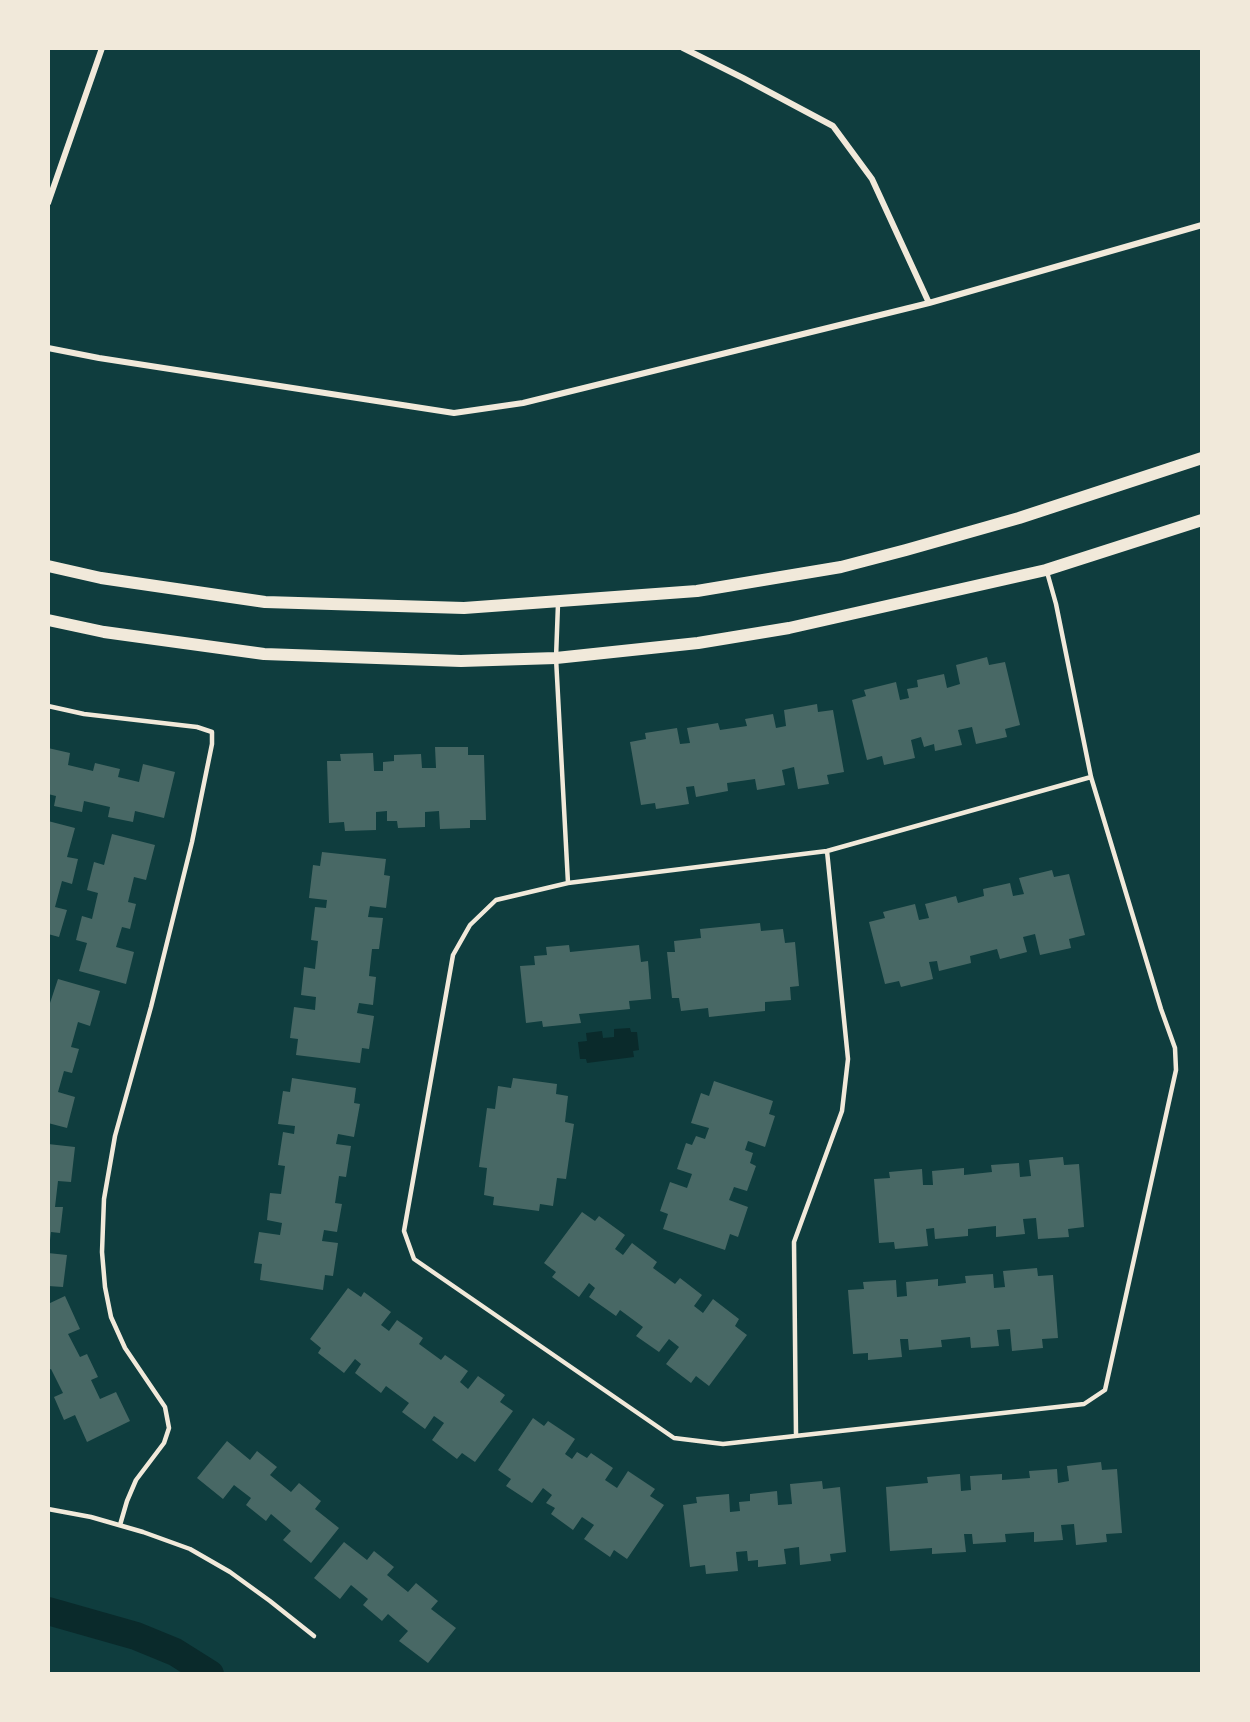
<!DOCTYPE html>
<style>
body{margin:0}
#map{position:relative;width:1250px;height:1722px;overflow:hidden;background:#0f3d3e;font-family:"Open Sans",sans-serif}
canvas{display:block}
.frame{position:absolute;inset:0;border:50px solid #f1e9da;pointer-events:none}
</style>
<div id="map">
<canvas width="1250" height="1722"></canvas>
<div class="frame"></div>
</div>
<script>
const ctx = document.querySelector('canvas').getContext('2d');
ctx.lineJoin = 'round';
function fillPath(path, color) {
  ctx.fillStyle = color;
  ctx.fill(path, 'evenodd');
}
function toPath(rows) {
  const path = new Path2D();
  for (const r of rows) {
    path.moveTo(r[0], r[1]);
    for (let i = 2; i < r.length; i += 2) path.lineTo(r[i], r[i + 1]);
  }
  return path;
}
function strokePath(path, color, width, dash) {
  ctx.strokeStyle = color;
  ctx.lineWidth = width;
  ctx.lineCap = dash ? 'butt' : 'round';
  ctx.setLineDash(dash || []);
  ctx.stroke(path);
}
fillPath(toPath([
 [630,1028,631,1032,637,1032,639,1050,633,1051,634,1057,587,1063,586,1059,580,1059,578,1042,587,1041,586,1033,602,1031,603,1038,614,1037,614,1029]
]), '#0a2a2b');
strokePath(toPath([
 [48,1611,136,1636,175,1652,210,1674]
]), '#0a2a2b', 28);
fillPath(toPath([
 [987,657,989,665,1005,662,1020,725,1005,729,1007,737,976,744,972,727,958,730,962,745,935,751,934,744,924,747,921,737,911,740,915,758,884,765,882,756,867,760,852,700,866,696,864,690,896,682,900,700,909,698,907,689,918,687,917,680,944,674,947,688,960,684,956,665],
 [817,704,818,712,833,710,844,772,827,775,829,784,798,789,794,767,782,770,785,785,757,790,755,779,727,783,728,791,696,797,694,786,686,787,689,804,656,809,655,803,641,805,630,742,646,739,645,733,677,728,680,744,690,743,687,728,718,723,720,730,747,726,745,719,773,714,776,728,786,726,784,710],
 [435,747,468,747,468,755,484,755,486,820,470,820,470,828,440,829,439,811,425,812,425,827,398,828,397,821,387,821,387,811,376,812,376,830,345,831,344,822,329,823,327,761,341,761,340,754,373,753,374,771,383,771,383,762,394,761,394,755,421,754,422,768,436,768],
 [48,748,70,753,68,765,93,771,95,763,120,769,118,777,139,782,143,764,175,772,164,818,135,811,133,822,108,817,110,807,84,801,82,812,54,806,56,796,48,794],
 [48,821,75,828,67,857,78,859,72,884,62,881,55,907,67,910,59,937,48,934],
 [112,834,155,845,146,880,134,877,128,902,136,904,130,929,122,927,116,947,134,952,126,984,79,971,87,943,76,940,82,916,92,919,98,893,87,890,94,862,104,865],
 [322,852,386,859,384,875,390,876,386,908,370,906,368,917,383,918,379,949,372,949,369,976,376,977,373,1005,359,1003,357,1013,374,1016,369,1049,362,1048,360,1063,296,1055,298,1039,290,1038,294,1007,315,1010,316,997,301,995,304,967,315,969,318,941,311,940,315,907,326,908,327,900,309,898,313,865,320,866],
 [1052,870,1054,877,1069,874,1085,935,1069,939,1071,948,1040,955,1035,934,1023,937,1027,952,1000,959,997,949,970,956,971,963,939,971,937,961,929,962,933,979,901,987,899,981,885,984,869,922,885,918,883,912,915,904,919,920,929,918,925,904,956,896,958,903,984,896,983,889,1010,883,1013,896,1024,894,1019,878],
 [760,923,761,931,783,929,785,943,795,942,799,986,790,987,791,1000,765,1002,765,1011,709,1017,708,1008,681,1011,679,998,672,998,667,952,675,952,674,941,701,938,700,929],
 [569,945,570,952,639,945,641,962,648,961,651,999,629,1001,630,1009,579,1014,581,1023,543,1027,542,1021,526,1023,520,966,535,965,534,956,547,955,546,947],
 [58,979,100,991,90,1026,78,1022,71,1047,79,1049,72,1073,64,1071,58,1092,75,1097,67,1128,48,1123,48,1009],
 [292,1078,356,1088,354,1103,360,1104,354,1137,338,1134,336,1144,351,1146,346,1177,339,1176,335,1203,342,1204,337,1232,324,1230,322,1241,338,1243,333,1276,325,1275,323,1290,260,1280,262,1264,254,1263,259,1232,280,1235,282,1223,267,1220,270,1193,281,1194,285,1166,278,1165,283,1132,294,1134,295,1126,278,1124,283,1091,290,1092],
 [513,1078,557,1084,556,1094,568,1096,565,1122,574,1124,566,1179,557,1178,553,1206,540,1204,539,1211,493,1205,494,1197,484,1195,487,1168,479,1167,487,1108,495,1109,498,1086,511,1088],
 [714,1081,773,1101,769,1114,775,1116,765,1147,748,1141,745,1150,753,1153,750,1163,756,1166,747,1191,734,1187,729,1200,748,1207,738,1237,730,1234,725,1250,663,1229,668,1214,660,1211,670,1182,687,1188,692,1174,677,1169,686,1143,692,1145,696,1136,705,1139,709,1128,691,1123,701,1093,709,1096],
 [48,1144,75,1147,71,1182,58,1181,55,1207,63,1207,60,1233,51,1232,49,1248,48,1248],
 [1063,1157,1064,1165,1079,1164,1084,1227,1068,1229,1069,1237,1038,1239,1036,1218,1023,1219,1025,1234,996,1237,996,1226,968,1229,968,1236,935,1239,934,1228,926,1229,928,1246,895,1249,894,1242,879,1243,874,1179,890,1178,889,1172,922,1169,923,1185,933,1185,932,1171,964,1168,964,1175,992,1172,991,1165,1019,1163,1020,1177,1031,1176,1029,1160],
 [582,1212,595,1221,599,1216,625,1235,615,1249,623,1255,632,1243,657,1262,653,1268,675,1284,680,1278,702,1295,694,1306,703,1313,713,1299,739,1319,735,1326,747,1335,709,1386,696,1376,691,1383,666,1364,679,1347,669,1339,659,1352,636,1336,643,1327,620,1310,616,1316,589,1297,595,1288,589,1283,579,1297,552,1277,556,1272,544,1263],
 [48,1253,67,1255,63,1287,48,1286],
 [1037,1268,1038,1276,1053,1275,1058,1338,1042,1339,1043,1348,1012,1351,1010,1329,997,1330,999,1346,971,1348,970,1337,941,1340,942,1347,909,1350,908,1339,900,1339,902,1357,868,1360,868,1353,853,1354,848,1290,864,1289,863,1282,896,1280,897,1297,907,1296,906,1282,938,1279,938,1286,966,1283,965,1276,993,1274,994,1288,1005,1287,1003,1271],
 [348,1288,361,1297,364,1292,391,1312,381,1325,389,1331,397,1320,423,1338,419,1344,441,1360,445,1355,468,1371,460,1382,468,1389,478,1376,505,1395,500,1402,513,1411,475,1462,462,1453,457,1459,432,1440,444,1423,434,1416,425,1429,402,1412,409,1403,386,1386,381,1393,355,1373,361,1364,355,1359,344,1373,318,1353,321,1348,310,1339],
 [65,1296,80,1329,68,1334,80,1357,87,1354,98,1377,91,1380,100,1399,116,1392,130,1421,87,1442,75,1415,64,1420,54,1397,63,1393,51,1369,48,1370,48,1304],
 [533,1418,544,1426,548,1421,575,1439,565,1454,572,1459,577,1452,587,1458,591,1453,613,1468,605,1480,617,1488,628,1471,655,1489,650,1496,664,1505,627,1559,614,1550,610,1557,584,1539,594,1525,582,1517,573,1530,551,1514,555,1508,546,1503,552,1495,543,1488,532,1503,506,1486,511,1479,498,1470],
 [227,1441,250,1460,257,1451,277,1467,270,1475,291,1492,299,1483,321,1501,315,1509,339,1528,311,1563,283,1540,291,1531,271,1514,266,1521,246,1505,251,1498,234,1485,223,1499,197,1478],
 [1101,1462,1102,1470,1117,1469,1122,1533,1106,1534,1107,1542,1076,1545,1074,1524,1061,1525,1063,1540,1034,1542,1034,1532,1005,1534,1006,1542,973,1544,972,1534,964,1534,966,1552,932,1554,932,1548,890,1551,886,1487,928,1483,927,1477,960,1474,961,1491,971,1490,970,1476,1002,1474,1002,1480,1030,1478,1029,1471,1057,1469,1058,1483,1069,1481,1067,1466],
 [822,1481,823,1489,840,1487,846,1552,830,1554,831,1561,800,1565,799,1547,784,1549,786,1564,758,1567,758,1560,748,1561,747,1551,736,1552,738,1571,706,1574,705,1565,690,1567,683,1505,697,1503,696,1497,729,1494,730,1512,740,1511,739,1502,750,1501,750,1494,777,1491,778,1505,792,1504,790,1484],
 [344,1542,367,1560,374,1551,394,1567,387,1575,408,1592,416,1583,438,1601,431,1609,456,1628,428,1663,399,1641,408,1631,388,1614,382,1621,363,1605,368,1599,351,1585,340,1599,314,1578]
]), '#486865');
strokePath(toPath([
 [1047,572,1056,604,1091,777,1161,1009,1175,1048,1176,1070,1105,1390,1084,1404,723,1444,674,1438,414,1259,404,1231,453,955,470,925,496,900,568,883,827,851,1091,777],
 [558,604,556,658,568,883],
 [48,706,84,714,197,727,212,732,212,744,192,842,151,1007,115,1136,104,1199,102,1252,105,1287,111,1317,125,1348,165,1407,169,1428,164,1443,136,1480,127,1501,120,1525],
 [796,1435,794,1242,842,1111,848,1059,827,851],
 [48,1509,91,1517,143,1532,190,1549,230,1572,270,1601,314,1636]
]), '#f1e9da', 4.5);
strokePath(toPath([
 [683,48,743,78,833,126,872,179,929,303],
 [48,203,102,48],
 [48,348,99,358,454,413,523,403,929,303,1202,225]
]), '#f1e9da', 6);
strokePath(toPath([
 [48,566,101,578,265,602,464,608,697,591,841,567,906,550,1019,518,1202,458],
 [48,620,104,632,264,654,461,661,556,658,698,643,789,628,1046,570,1202,520]
]), '#f1e9da', 12);
</script>
